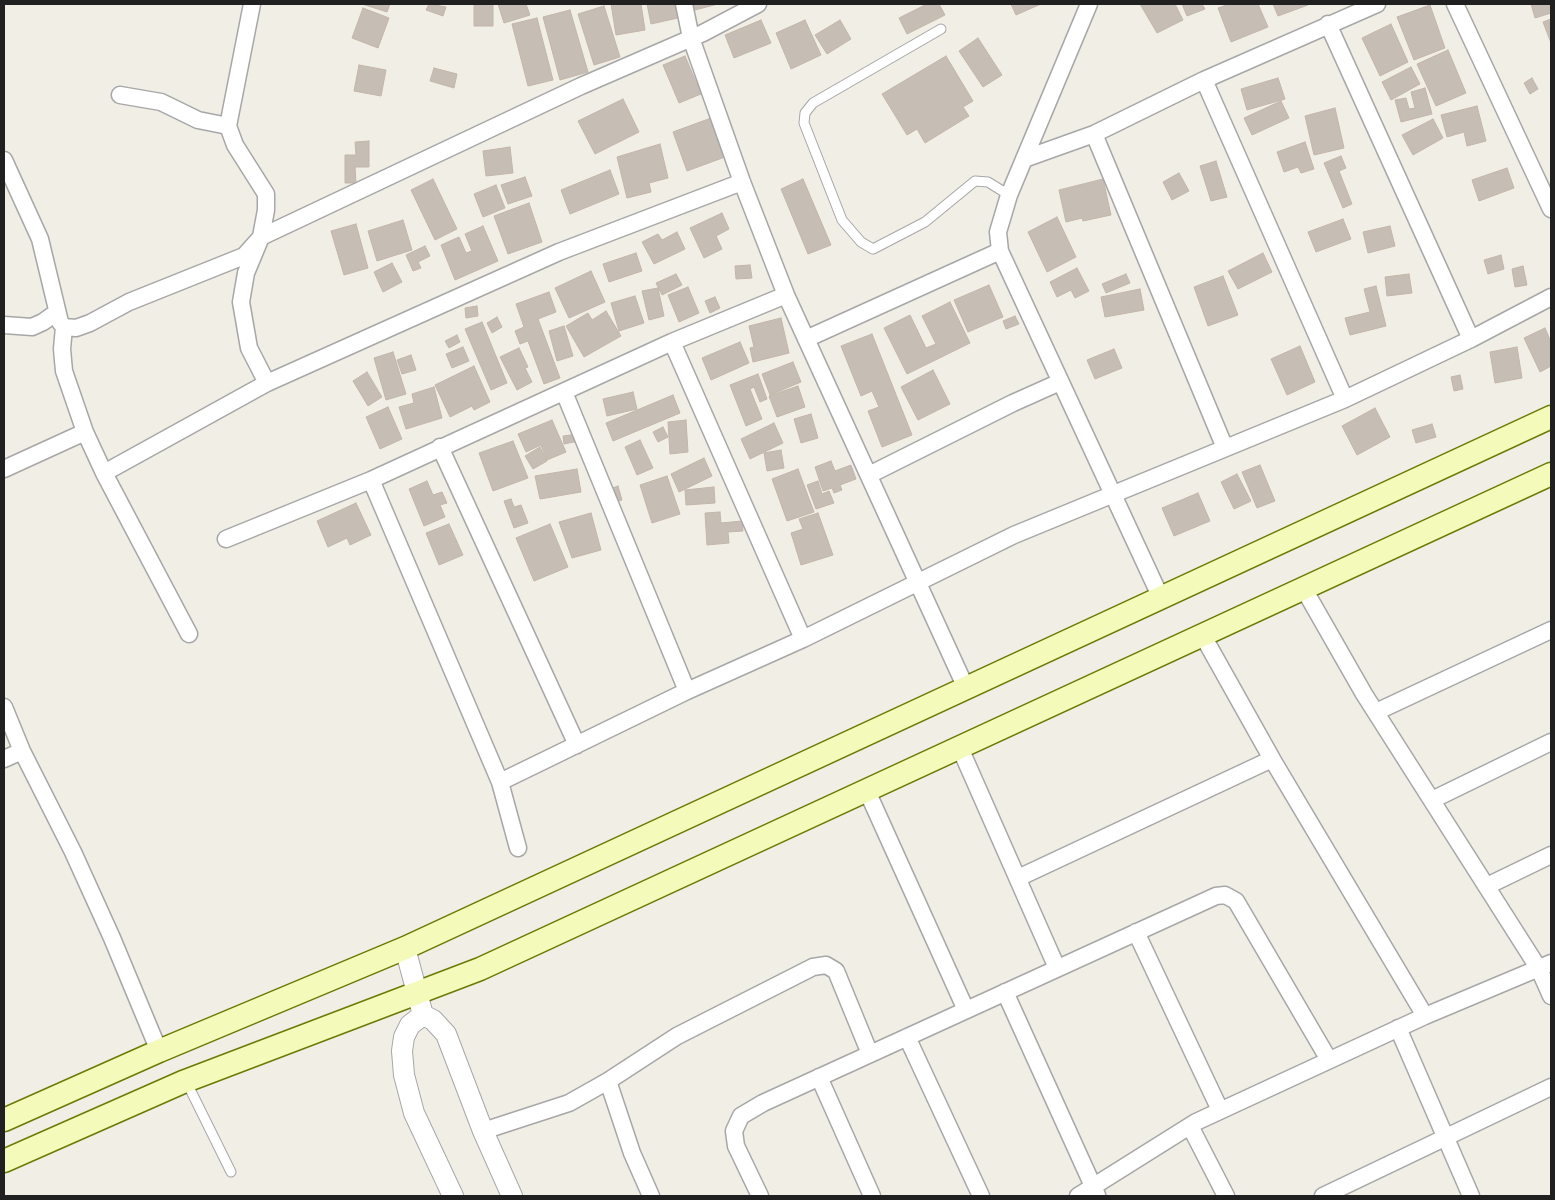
<!DOCTYPE html>
<style>
body{margin:0}
#map{position:relative;width:1555px;height:1200px;overflow:hidden;background:#f1eee6;font-family:"Titillium Web",sans-serif}
canvas{display:block}
.frame{position:absolute;inset:0;border:5px solid #202020;pointer-events:none}
</style>
<div id="map">
<canvas width="1555" height="1200"></canvas>
<div class="frame"></div>
</div>
<script>
const ctx = document.querySelector('canvas').getContext('2d');
ctx.lineJoin = 'round';
function fillPath(path, color) {
  ctx.fillStyle = color;
  ctx.fill(path, 'evenodd');
}
function toPath(rows) {
  const path = new Path2D();
  for (const r of rows) {
    path.moveTo(r[0], r[1]);
    for (let i = 2; i < r.length; i += 2) path.lineTo(r[i], r[i + 1]);
  }
  return path;
}
function strokePath(path, color, width, dash) {
  ctx.strokeStyle = color;
  ctx.lineWidth = width;
  ctx.lineCap = dash ? 'butt' : 'round';
  ctx.setLineDash(dash || []);
  ctx.stroke(path);
}
const building = toPath([
 [362,4,390,4,387,12,362,4],
 [429,4,446,7,443,16,426,10,429,4],
 [474,4,493,4,493,26,474,26,474,4],
 [498,4,526,4,530,15,504,23,498,4],
 [611,4,641,4,645,30,616,35,611,4],
 [647,4,675,4,678,18,651,24,647,4],
 [694,4,718,4,695,10,694,4],
 [927,4,939,4,945,15,907,34,899,18,927,4],
 [1011,4,1041,4,1016,15,1011,4],
 [1140,4,1175,4,1183,20,1157,33,1140,4],
 [1182,4,1202,4,1205,9,1187,16,1182,4],
 [1230,4,1258,4,1268,27,1231,42,1218,8,1230,4],
 [1273,4,1307,4,1308,5,1278,16,1273,4],
 [1531,4,1549,4,1551,13,1535,18,1531,4],
 [1430,5,1445,48,1414,60,1397,17,1430,5],
 [604,6,620,57,594,65,578,14,604,6],
 [363,8,389,18,378,48,352,38,363,8],
 [570,10,588,72,560,80,543,17,570,10],
 [537,18,553,80,528,86,512,24,537,18],
 [1551,19,1551,43,1543,22,1551,19],
 [761,20,771,43,734,58,725,35,761,20],
 [805,20,821,55,791,69,776,33,805,20],
 [840,20,851,39,827,54,815,35,840,20],
 [1391,24,1408,62,1380,76,1362,38,1391,24],
 [978,38,1002,75,983,87,959,51,978,38],
 [1448,50,1466,93,1436,106,1417,64,1448,50],
 [685,56,701,94,679,103,663,65,685,56],
 [946,56,973,101,963,107,969,116,925,143,917,129,907,135,882,94,946,56],
 [359,65,386,70,381,96,354,91,359,65],
 [1411,67,1420,84,1391,100,1382,82,1411,67],
 [434,68,457,74,454,88,430,81,434,68],
 [1278,78,1285,99,1247,110,1241,89,1278,78],
 [1532,78,1538,89,1530,94,1524,83,1532,78],
 [1425,88,1432,114,1401,122,1395,100,1406,98,1409,109,1415,108,1411,92,1425,88],
 [623,99,639,132,595,154,578,121,623,99],
 [1281,101,1289,118,1252,135,1244,118,1281,101],
 [1477,106,1486,141,1467,146,1464,132,1447,137,1441,115,1477,106],
 [1335,108,1344,148,1314,155,1305,116,1335,108],
 [711,118,725,157,687,171,673,132,711,118],
 [1433,119,1443,138,1413,155,1402,135,1433,119],
 [369,141,369,167,355,167,356,183,345,183,345,155,356,155,355,142,369,141],
 [1305,142,1314,169,1301,173,1298,167,1284,172,1277,152,1305,142],
 [660,144,668,178,649,183,651,192,627,198,617,157,660,144],
 [510,147,513,173,486,176,483,151,510,147],
 [1341,156,1346,168,1339,171,1352,204,1343,208,1324,163,1341,156],
 [1216,161,1227,197,1211,201,1200,166,1216,161],
 [1507,168,1514,188,1479,201,1472,180,1507,168],
 [610,170,619,194,570,214,561,190,610,170],
 [1179,173,1189,191,1172,200,1163,182,1179,173],
 [525,177,532,196,508,204,501,185,525,177],
 [433,179,457,229,435,240,411,190,433,179],
 [803,179,831,245,808,254,781,189,803,179],
 [1103,179,1111,215,1083,221,1082,218,1066,222,1059,190,1103,179],
 [496,185,505,208,483,217,474,194,496,185],
 [529,203,542,242,508,254,494,216,529,203],
 [722,213,729,229,716,236,722,249,704,258,690,228,722,213],
 [1057,217,1076,257,1047,272,1028,232,1057,217],
 [1343,219,1351,239,1316,252,1308,232,1343,219],
 [403,220,412,250,377,261,368,231,403,220],
 [356,224,368,268,344,275,331,231,356,224],
 [483,226,498,261,455,280,441,245,459,237,466,253,472,251,465,234,483,226],
 [1390,226,1395,246,1368,253,1363,232,1390,226],
 [677,232,685,249,654,264,642,242,658,234,662,240,677,232],
 [425,246,430,256,418,262,421,268,413,271,406,255,425,246],
 [636,253,642,271,609,282,603,264,636,253],
 [1263,253,1272,272,1238,289,1228,271,1263,253],
 [1501,255,1504,269,1488,274,1484,260,1501,255],
 [392,263,402,282,383,292,374,272,392,263],
 [750,265,752,278,736,279,735,266,750,265],
 [1523,266,1527,285,1515,287,1512,269,1523,266],
 [1077,268,1089,291,1075,298,1071,290,1057,297,1050,282,1077,268],
 [591,271,605,302,569,318,555,288,591,271],
 [676,274,682,285,662,295,656,283,676,274],
 [1126,274,1130,283,1106,293,1102,284,1126,274],
 [1409,274,1412,293,1387,296,1385,277,1409,274],
 [1223,276,1238,315,1208,326,1194,287,1223,276],
 [989,285,1003,317,968,332,954,300,989,285],
 [1376,286,1386,326,1350,335,1345,318,1370,312,1364,289,1376,286],
 [688,287,699,313,679,322,668,295,688,287],
 [658,288,664,316,649,320,642,291,658,288],
 [1140,289,1144,310,1105,317,1101,297,1140,289],
 [549,292,556,312,538,319,560,378,544,384,528,341,520,344,515,331,524,327,516,304,549,292],
 [635,296,644,323,619,331,611,303,635,296],
 [715,297,720,308,710,313,705,301,715,297],
 [950,302,970,343,907,374,884,328,910,315,926,348,936,344,922,316,950,302],
 [477,306,478,316,466,318,465,308,477,306],
 [606,311,621,336,584,357,566,326,588,313,592,320,606,311],
 [1015,316,1019,324,1006,329,1003,321,1015,316],
 [497,317,502,327,492,333,487,323,497,317],
 [781,318,789,353,753,362,750,348,754,347,749,326,781,318],
 [482,322,507,383,491,390,465,329,482,322],
 [564,326,573,356,557,361,549,331,564,326],
 [1545,328,1551,342,1551,366,1540,372,1524,338,1545,328],
 [872,334,912,435,882,447,868,411,879,407,872,391,861,396,841,346,872,334],
 [457,335,460,342,449,348,445,341,457,335],
 [740,342,749,363,711,380,702,358,740,342],
 [1300,346,1315,382,1287,395,1271,359,1300,346],
 [463,347,469,361,452,368,446,354,463,347],
 [1517,347,1522,378,1495,383,1490,352,1517,347],
 [519,348,528,367,525,368,532,382,517,390,500,357,519,348],
 [1114,349,1122,368,1095,379,1087,360,1114,349],
 [393,352,406,394,386,400,374,358,393,352],
 [411,355,416,370,402,374,397,360,411,355],
 [793,362,801,382,770,395,762,374,793,362],
 [474,366,490,402,474,410,472,406,450,417,435,385,474,366],
 [933,370,950,404,918,420,901,387,933,370],
 [367,372,382,397,368,406,353,381,367,372],
 [758,374,767,399,760,402,754,387,750,389,762,419,746,426,730,385,758,374],
 [1460,375,1463,389,1454,391,1451,377,1460,375],
 [798,386,805,407,777,417,769,396,798,386],
 [434,387,442,418,406,429,399,407,414,403,412,394,434,387],
 [633,392,637,409,607,416,603,399,633,392],
 [673,395,680,413,613,441,606,423,673,395],
 [388,407,402,439,380,449,366,417,388,407],
 [1375,408,1390,437,1357,455,1342,426,1375,408],
 [811,414,818,438,801,443,794,419,811,414],
 [552,420,566,452,547,460,541,445,526,452,518,434,552,420],
 [686,420,688,452,670,454,668,422,686,420],
 [774,423,783,443,750,459,741,439,774,423],
 [1432,424,1436,437,1416,443,1412,430,1432,424],
 [663,427,668,437,658,442,653,432,663,427],
 [578,434,579,441,564,444,563,436,578,434],
 [640,440,653,468,637,475,625,447,640,440],
 [513,441,528,478,493,491,479,453,513,441],
 [540,447,547,461,533,469,525,456,540,447],
 [781,450,784,468,767,471,764,453,781,450],
 [704,458,712,476,679,492,671,474,704,458],
 [831,461,835,471,851,465,856,479,840,485,842,490,834,493,832,488,823,491,815,467,831,461],
 [1260,465,1275,501,1257,508,1242,472,1260,465],
 [577,469,581,492,540,499,535,476,577,469],
 [798,469,814,512,787,521,772,479,798,469],
 [1237,474,1251,501,1234,509,1221,482,1237,474],
 [667,476,680,514,652,523,640,485,667,476],
 [427,481,433,495,442,492,447,503,440,505,445,517,424,526,409,489,427,481],
 [818,481,822,494,829,491,834,503,816,509,807,485,818,481],
 [618,486,622,500,614,503,610,489,618,486],
 [714,487,715,503,686,505,685,490,714,487],
 [1198,493,1210,521,1174,536,1162,508,1198,493],
 [511,499,514,507,521,505,528,523,514,528,504,501,511,499],
 [356,503,371,535,350,545,347,538,328,547,317,521,356,503],
 [720,512,721,523,742,521,743,531,728,532,729,543,707,545,705,513,720,512],
 [591,513,601,550,572,558,559,522,591,513],
 [818,513,833,555,801,565,791,533,803,529,799,519,818,513],
 [449,524,463,555,439,565,426,533,449,524],
 [550,524,568,567,534,581,516,538,550,524]
]);
fillPath(building, '#c6beb5');
strokePath(building, '#c3b5a8', 1);
const service = toPath([
 [941,29,813,103,805,113,804,123,842,220,861,242,873,249,925,222,975,181,988,182,1009,195],
 [186,1081,231,1172]
]);
const minor = toPath([
 [252,4,228,126,235,145,266,194,266,210,261,237,246,273,241,302,249,348,267,383],
 [684,4,691,38,742,182,786,295,966,688],
 [1089,4,1009,195,998,232,1000,251,1161,598],
 [1455,4,1551,209],
 [1328,24,1471,339],
 [1204,80,1345,399],
 [120,95,161,102,198,120,228,126],
 [1094,134,1225,448],
 [1024,159,1094,134,1204,80,1377,4],
 [4,160,40,239,60,322,64,327,76,328,90,323,129,302,244,256,261,237,581,86,703,33,758,4],
 [4,325,32,327,43,322,57,312],
 [64,327,62,349,64,371,85,432,104,473,189,634],
 [806,339,1000,251],
 [672,342,803,639],
 [564,392,687,691],
 [440,447,577,745],
 [4,469,85,432],
 [104,473,267,383,559,252,742,182],
 [869,475,1013,403,1060,382],
 [371,480,500,782,518,848],
 [226,539,371,480,672,342,786,295],
 [1304,589,1364,694,1539,969,1551,996],
 [1203,636,1272,759,1425,1016],
 [4,707,22,751,73,852,112,938,159,1051],
 [1376,712,1551,630],
 [960,748,1057,968],
 [4,759,22,751],
 [500,782,687,691,803,639,1014,535,1345,399,1471,339,1551,297],
 [867,791,966,1010],
 [1432,800,1551,742],
 [1018,878,1272,759],
 [1487,886,1551,855],
 [1136,932,1220,1110],
 [1005,992,1097,1195],
 [1398,1028,1471,1196],
 [907,1037,981,1196],
 [819,1077,872,1196],
 [608,1081,632,1153,651,1196],
 [1190,1126,1226,1196],
 [483,1131,569,1103,608,1081,677,1036,813,967,826,965,836,971,870,1054],
 [760,1196,736,1146,734,1131,741,1116,763,1103,1216,896,1225,895,1236,901,1329,1060],
 [1078,1196,1196,1122,1425,1016,1551,963],
 [1323,1196,1551,1087]
]);
const tertiary = toPath([
 [405,948,423,1015,433,1020,446,1034,483,1131,512,1196],
 [423,1015,410,1025,404,1037,402,1051,404,1075,414,1113,453,1196]
]);
const secondary = toPath([
 [4,1120,159,1051,405,948,1551,417],
 [4,1161,183,1082,480,969,1551,474]
]);
strokePath(service, '#a7a7a7', 11);
strokePath(minor, '#a7a7a7', 19);
strokePath(tertiary, '#a7a7a7', 22);
strokePath(secondary, '#687b03', 25);
strokePath(service, '#fff', 9);
strokePath(minor, '#fff', 16);
strokePath(tertiary, '#fff', 20);
strokePath(secondary, '#f4faba', 22);
</script>
